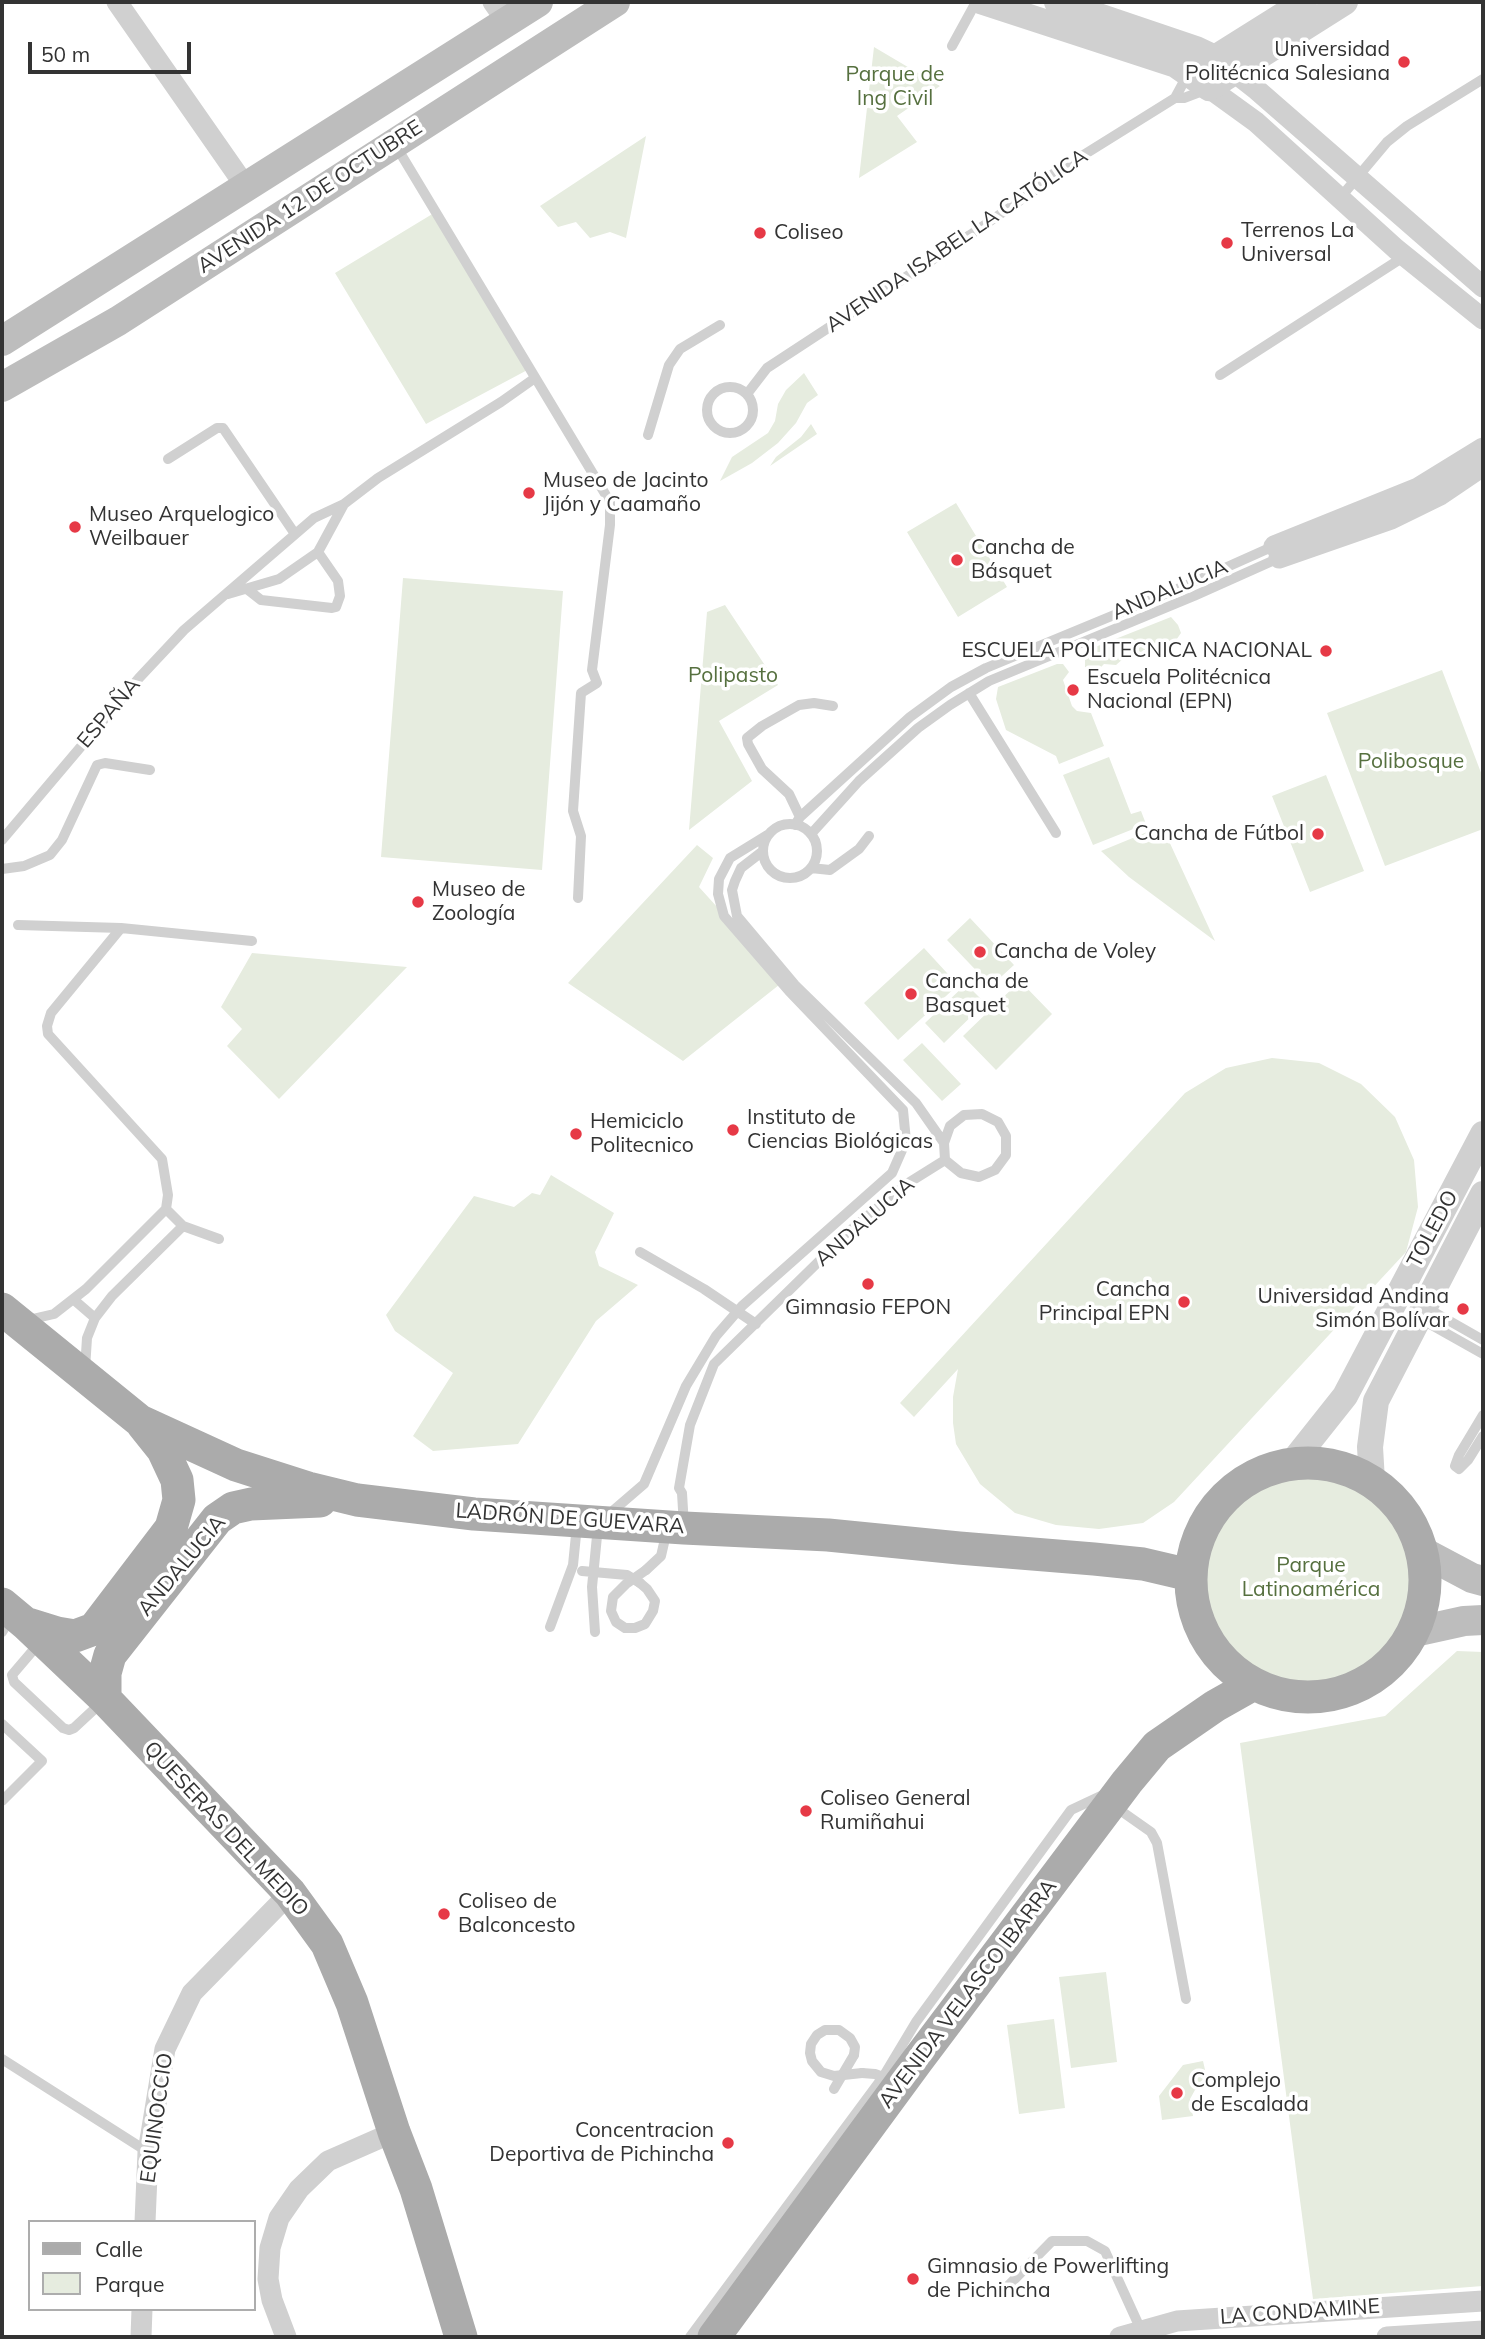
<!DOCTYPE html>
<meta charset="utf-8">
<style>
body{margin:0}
#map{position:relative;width:1485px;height:2339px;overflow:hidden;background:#fff;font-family:Mulish,sans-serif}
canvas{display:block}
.frame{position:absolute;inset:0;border:4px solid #333;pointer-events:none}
.legend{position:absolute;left:28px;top:2220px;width:228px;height:91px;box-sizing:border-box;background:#fff;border:2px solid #adadad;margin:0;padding:9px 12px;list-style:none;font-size:21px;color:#333}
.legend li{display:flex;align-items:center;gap:14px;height:35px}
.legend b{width:35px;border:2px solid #adadad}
.scale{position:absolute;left:28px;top:42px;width:163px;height:32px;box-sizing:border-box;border:4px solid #333;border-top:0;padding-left:9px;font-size:21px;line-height:24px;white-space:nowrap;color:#333;-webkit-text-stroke:5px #fff;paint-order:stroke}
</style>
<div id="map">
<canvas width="1485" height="2339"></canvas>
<div class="frame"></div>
<ul class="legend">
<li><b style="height:9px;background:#ababab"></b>Calle</li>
<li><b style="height:19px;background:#e6ecdf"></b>Parque</li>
</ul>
<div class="scale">50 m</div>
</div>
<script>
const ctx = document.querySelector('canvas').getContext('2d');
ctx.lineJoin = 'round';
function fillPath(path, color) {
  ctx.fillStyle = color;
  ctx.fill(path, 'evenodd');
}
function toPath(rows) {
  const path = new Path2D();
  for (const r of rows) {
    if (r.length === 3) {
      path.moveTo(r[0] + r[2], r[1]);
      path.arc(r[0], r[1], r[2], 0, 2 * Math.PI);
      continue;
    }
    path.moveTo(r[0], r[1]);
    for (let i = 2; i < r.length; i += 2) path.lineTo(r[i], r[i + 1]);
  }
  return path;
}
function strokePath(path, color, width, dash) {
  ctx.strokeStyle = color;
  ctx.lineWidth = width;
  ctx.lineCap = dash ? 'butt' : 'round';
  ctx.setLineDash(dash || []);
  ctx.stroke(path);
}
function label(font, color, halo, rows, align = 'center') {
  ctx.font = font + ' Mulish,sans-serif';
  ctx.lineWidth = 7;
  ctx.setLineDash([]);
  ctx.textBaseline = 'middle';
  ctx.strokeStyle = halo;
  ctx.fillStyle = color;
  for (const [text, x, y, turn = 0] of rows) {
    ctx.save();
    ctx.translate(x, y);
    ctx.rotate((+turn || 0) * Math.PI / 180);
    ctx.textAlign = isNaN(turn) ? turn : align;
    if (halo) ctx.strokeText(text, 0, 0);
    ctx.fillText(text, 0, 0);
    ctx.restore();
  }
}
fillPath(toPath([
 [874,47,940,86,897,116,917,142,859,178],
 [646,136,626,238,610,232,590,238,576,222,558,227,540,206],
 [434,213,533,367,426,424,335,273],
 [804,373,818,395,807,403,796,423,778,443,752,463,720,481,732,457,768,433,775,421,778,404,786,390],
 [811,424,817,434,770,466,776,457,801,437],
 [956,503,1007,587,958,617,907,532],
 [403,578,563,591,542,870,381,857],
 [725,605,778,685,719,721,752,781,689,830,707,612],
 [1171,617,1178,625,1181,633,1174,643,1164,643,1156,649,1144,650,1134,658,1124,658,1116,665,1104,664,1097,671,1085,667,1085,660,1080,653],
 [1057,664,1063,664,1069,672,1063,680,1072,706,1077,711,1091,713,1104,746,1059,764,1056,756,1006,730,996,699,998,687],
 [1442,670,1483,778,1483,829,1385,866,1327,713],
 [1109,757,1131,814,1141,811,1146,824,1093,845,1063,775],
 [1326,775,1364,871,1310,892,1272,796],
 [1162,826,1215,941,1129,877,1101,851],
 [697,845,713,858,699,887,784,981,683,1061,568,983],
 [970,918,1014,965,991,986,947,940],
 [924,948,958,985,898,1040,864,1003],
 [252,953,407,967,279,1099,227,1046,242,1029,221,1007],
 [1020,981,1052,1014,996,1070,963,1036],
 [966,984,985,1003,944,1043,925,1023],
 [922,1043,961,1084,942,1101,903,1060],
 [1272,1058,1319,1063,1361,1084,1395,1117,1414,1160,1418,1207,1406,1252,1174,1502,1143,1523,1099,1529,1056,1525,1015,1513,980,1484,956,1444,953,1423,953,1397,958,1369,914,1417,900,1403,1185,1093,1226,1068],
 [551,1175,614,1213,595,1252,599,1266,638,1285,596,1321,518,1444,433,1451,413,1436,453,1373,395,1331,386,1315,474,1196,514,1207,532,1193,540,1195],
 [1311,1579,105],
 [1457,1651,1483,1652,1483,2286,1313,2299,1240,1743,1385,1716],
 [1106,1972,1117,2062,1071,2068,1059,1977],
 [1054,2019,1065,2108,1019,2114,1007,2025],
 [1203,2061,1209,2087,1195,2090,1190,2099,1193,2116,1162,2120,1159,2096,1183,2065]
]), '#e6ecdf');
strokePath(toPath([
 [952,46,976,2],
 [1175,98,1184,98,1205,90],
 [396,146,610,502,610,525,592,670,597,683,581,693,573,811,581,836,578,898],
 [1340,198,1387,142,1407,126,1483,79],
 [1220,375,1405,256],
 [730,410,23],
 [747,394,767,368,970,235,1038,188,1053,174,1175,98,1188,74],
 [648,435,669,365,680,349,720,325],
 [168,459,217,428,223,428,295,534],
 [247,589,261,600,332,608,336,607,340,596,338,581,318,552],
 [228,594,279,579,318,552,344,504],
 [969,693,1056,833],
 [800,817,789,794,762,769,748,744,747,738,762,726,799,705,814,703,833,706],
 [790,851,27],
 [795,825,800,817,910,717,951,687,986,668,1189,584,1274,546],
 [811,834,859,781,918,728,950,705,989,681,1194,596,1279,558],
 [2,840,139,678,184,630,314,518,344,504,378,478,501,402,535,378],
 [763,851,741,868,735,881,732,890,737,916,795,985,916,1103,944,1143,945,1160],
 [811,868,830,870,859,849,869,836],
 [2,869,24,866,50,855,62,840,97,765,105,763,150,770],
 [18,925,121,928,252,941],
 [944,1143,950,1126,964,1115,982,1114,998,1122,1006,1136,1006,1155,995,1170,979,1177,961,1173,945,1160],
 [166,1209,183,1226,219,1239],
 [640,1252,704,1289,756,1324],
 [73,1299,95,1318],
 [1425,1307,1483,1340],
 [1419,1318,1483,1354],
 [28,1320,54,1314,86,1289,166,1209,168,1195,162,1159,48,1034,47,1026,51,1013,121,928],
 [85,1369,87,1338,95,1318,112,1296,183,1226],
 [1483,1415,1459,1455,1455,1466,1459,1469,1468,1460,1483,1436],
 [608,1515,644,1484,686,1386,716,1336,742,1306,892,1173,906,1141,903,1110,789,991,724,916,718,894,719,879,730,858,769,834],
 [684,1526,682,1493,679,1488,690,1425,714,1364,853,1228,905,1185,945,1160],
 [646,1570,661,1556,667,1530],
 [582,1571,627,1575,640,1583],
 [550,1627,573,1565,577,1525],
 [2,1632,12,1616],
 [595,1632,592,1587,598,1526],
 [41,1641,12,1675,14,1682,63,1728,69,1730,74,1728,102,1702],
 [2,1724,42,1761,2,1801],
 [1114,1806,1151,1832,1157,1843,1186,1999],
 [2,2059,148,2152],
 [862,2073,875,2074,883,2077,916,2022,1071,1810,1105,1794],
 [834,2089,854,2055],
 [1004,2290,1052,2241,1087,2241,1105,2251,1141,2330],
 [690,2337,883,2077]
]), '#d0d0d0', 10);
strokePath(toPath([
 [117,2,246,187],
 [493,2,507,22],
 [1234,72,1257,90,1483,287],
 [1209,88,1256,122,1396,249,1483,319],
 [1274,546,1418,488,1483,448],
 [1279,558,1391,519,1440,495,1483,466],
 [145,2222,148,2152,165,2049,192,1993,290,1893],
 [141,2337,142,2309],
 [286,2337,272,2300,268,2279,270,2248,279,2218,299,2189,328,2161,394,2132],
 [1120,2337,1177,2321,1483,2301],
 [1387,2337,1483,2331]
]), '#d0d0d0', 21);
strokePath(toPath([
 [983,2,1176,65,1209,88,1345,2],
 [1057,2,1196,49,1215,58,1234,72],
 [1202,66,1304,2],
 [1291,1464,1345,1396,1483,1134],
 [1372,1481,1370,1447,1376,1401,1483,1194]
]), '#d0d0d0', 26);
strokePath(toPath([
 [2,341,538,2],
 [2,387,118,321,615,2],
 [1423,1552,1472,1578,1483,1581],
 [1414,1632,1464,1621,1483,1620]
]), '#bdbdbd', 30);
strokePath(toPath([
 [2,1309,140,1421,236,1465,308,1488,357,1500,474,1514,684,1528,828,1535,959,1548,1094,1559,1143,1564,1190,1575],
 [1308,1580,117],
 [2,1604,26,1624,105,1699,290,1893,327,1944,352,2003,394,2132,416,2189,461,2337],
 [28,1624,57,1633,75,1636,94,1629,171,1528,179,1500,177,1480,163,1450,143,1425],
 [105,1699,105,1673,110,1655,217,1519,233,1508,251,1504,320,1501],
 [714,2337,917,2061,1127,1782,1157,1746,1215,1706,1254,1684]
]), '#ababab', 33);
strokePath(toPath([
 [640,1583,647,1589,655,1601,653,1611,645,1624,635,1628,625,1628,616,1622,611,1611,613,1597,626,1584,646,1570],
 [854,2055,855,2047,850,2038,839,2030,825,2030,817,2035,811,2044,810,2053,812,2061,821,2072,834,2076,862,2073]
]), '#d0d0d0', 10);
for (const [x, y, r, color] of [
 [1404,62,7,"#e63946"],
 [760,233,7,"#e63946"],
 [1227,243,7,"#e63946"],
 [529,493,7,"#e63946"],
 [75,527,7,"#e63946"],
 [957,560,7,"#e63946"],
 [1326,651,7,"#e63946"],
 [1073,690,7,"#e63946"],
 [1318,834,7,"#e63946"],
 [418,902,7,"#e63946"],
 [980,952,7,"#e63946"],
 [911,994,7,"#e63946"],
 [733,1130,7,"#e63946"],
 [576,1134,7,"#e63946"],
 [868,1284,7,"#e63946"],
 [1184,1302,7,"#e63946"],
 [1463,1309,7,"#e63946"],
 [806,1811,7,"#e63946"],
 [444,1914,7,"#e63946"],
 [1177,2093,7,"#e63946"],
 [728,2143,7,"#e63946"],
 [913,2279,7,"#e63946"]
]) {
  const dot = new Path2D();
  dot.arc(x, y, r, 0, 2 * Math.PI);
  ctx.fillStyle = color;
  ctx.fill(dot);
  strokePath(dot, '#fff', 2.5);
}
label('21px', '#333', '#fff', [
 ["Universidad",1390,50,"right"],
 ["Politécnica Salesiana",1390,74,"right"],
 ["Terrenos La",1241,231],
 ["Universal",1241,255],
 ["Coliseo",774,233],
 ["Museo de Jacinto",543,481],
 ["Jijón y Caamaño",543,505],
 ["Museo Arquelogico",89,515],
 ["Weilbauer",89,539],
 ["Cancha de",971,548],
 ["Básquet",971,572],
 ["ESCUELA POLITECNICA NACIONAL",1312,651,"right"],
 ["Escuela Politécnica",1087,678],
 ["Nacional (EPN)",1087,702],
 ["Cancha de Fútbol",1304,834,"right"],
 ["Museo de",432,890],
 ["Zoología",432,914],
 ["Cancha de Voley",994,952],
 ["Cancha de",925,982],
 ["Basquet",925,1006],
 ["Instituto de",747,1118],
 ["Ciencias Biológicas",747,1142],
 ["Hemiciclo",590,1122],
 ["Politecnico",590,1146],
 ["Cancha",1170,1290,"right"],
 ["Principal EPN",1170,1314,"right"],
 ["Universidad Andina",1449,1297,"right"],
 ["Simón Bolívar",1449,1321,"right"],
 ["Gimnasio FEPON",868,1308,"center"],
 ["Coliseo General",820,1799],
 ["Rumiñahui",820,1823],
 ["Coliseo de",458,1902],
 ["Balconcesto",458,1926],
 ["Complejo",1191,2081],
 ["de Escalada",1191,2105],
 ["Concentracion",714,2131,"right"],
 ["Deportiva de Pichincha",714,2155,"right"],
 ["Gimnasio de Powerlifting",927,2267],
 ["de Pichincha",927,2291]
], 'left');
label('21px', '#56703f', '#fff', [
 ["Parque de",895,75],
 ["Ing Civil",895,99],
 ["Polipasto",733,676],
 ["Polibosque",1411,762],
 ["Parque",1311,1566],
 ["Latinoamérica",1311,1590]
]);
label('21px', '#333', '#fff', [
 ["AVENIDA 12 DE OCTUBRE",310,197,-33],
 ["AVENIDA ISABEL LA CATÓLICA",957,241,-34],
 ["ANDALUCIA",1170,590,-23],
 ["ESPAÑA",109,713,-50],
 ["ANDALUCIA",865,1222,-41],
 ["TOLEDO",1433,1229,-62],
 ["LADRÓN DE GUEVARA",570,1519,4],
 ["ANDALUCIA",182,1566,-50],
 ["QUESERAS DEL MEDIO",226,1829,47],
 ["AVENIDA VELASCO IBARRA",968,1994,-53],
 ["EQUINOCCIO",157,2118,-82],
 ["LA CONDAMINE",1300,2312,-4]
]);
</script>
